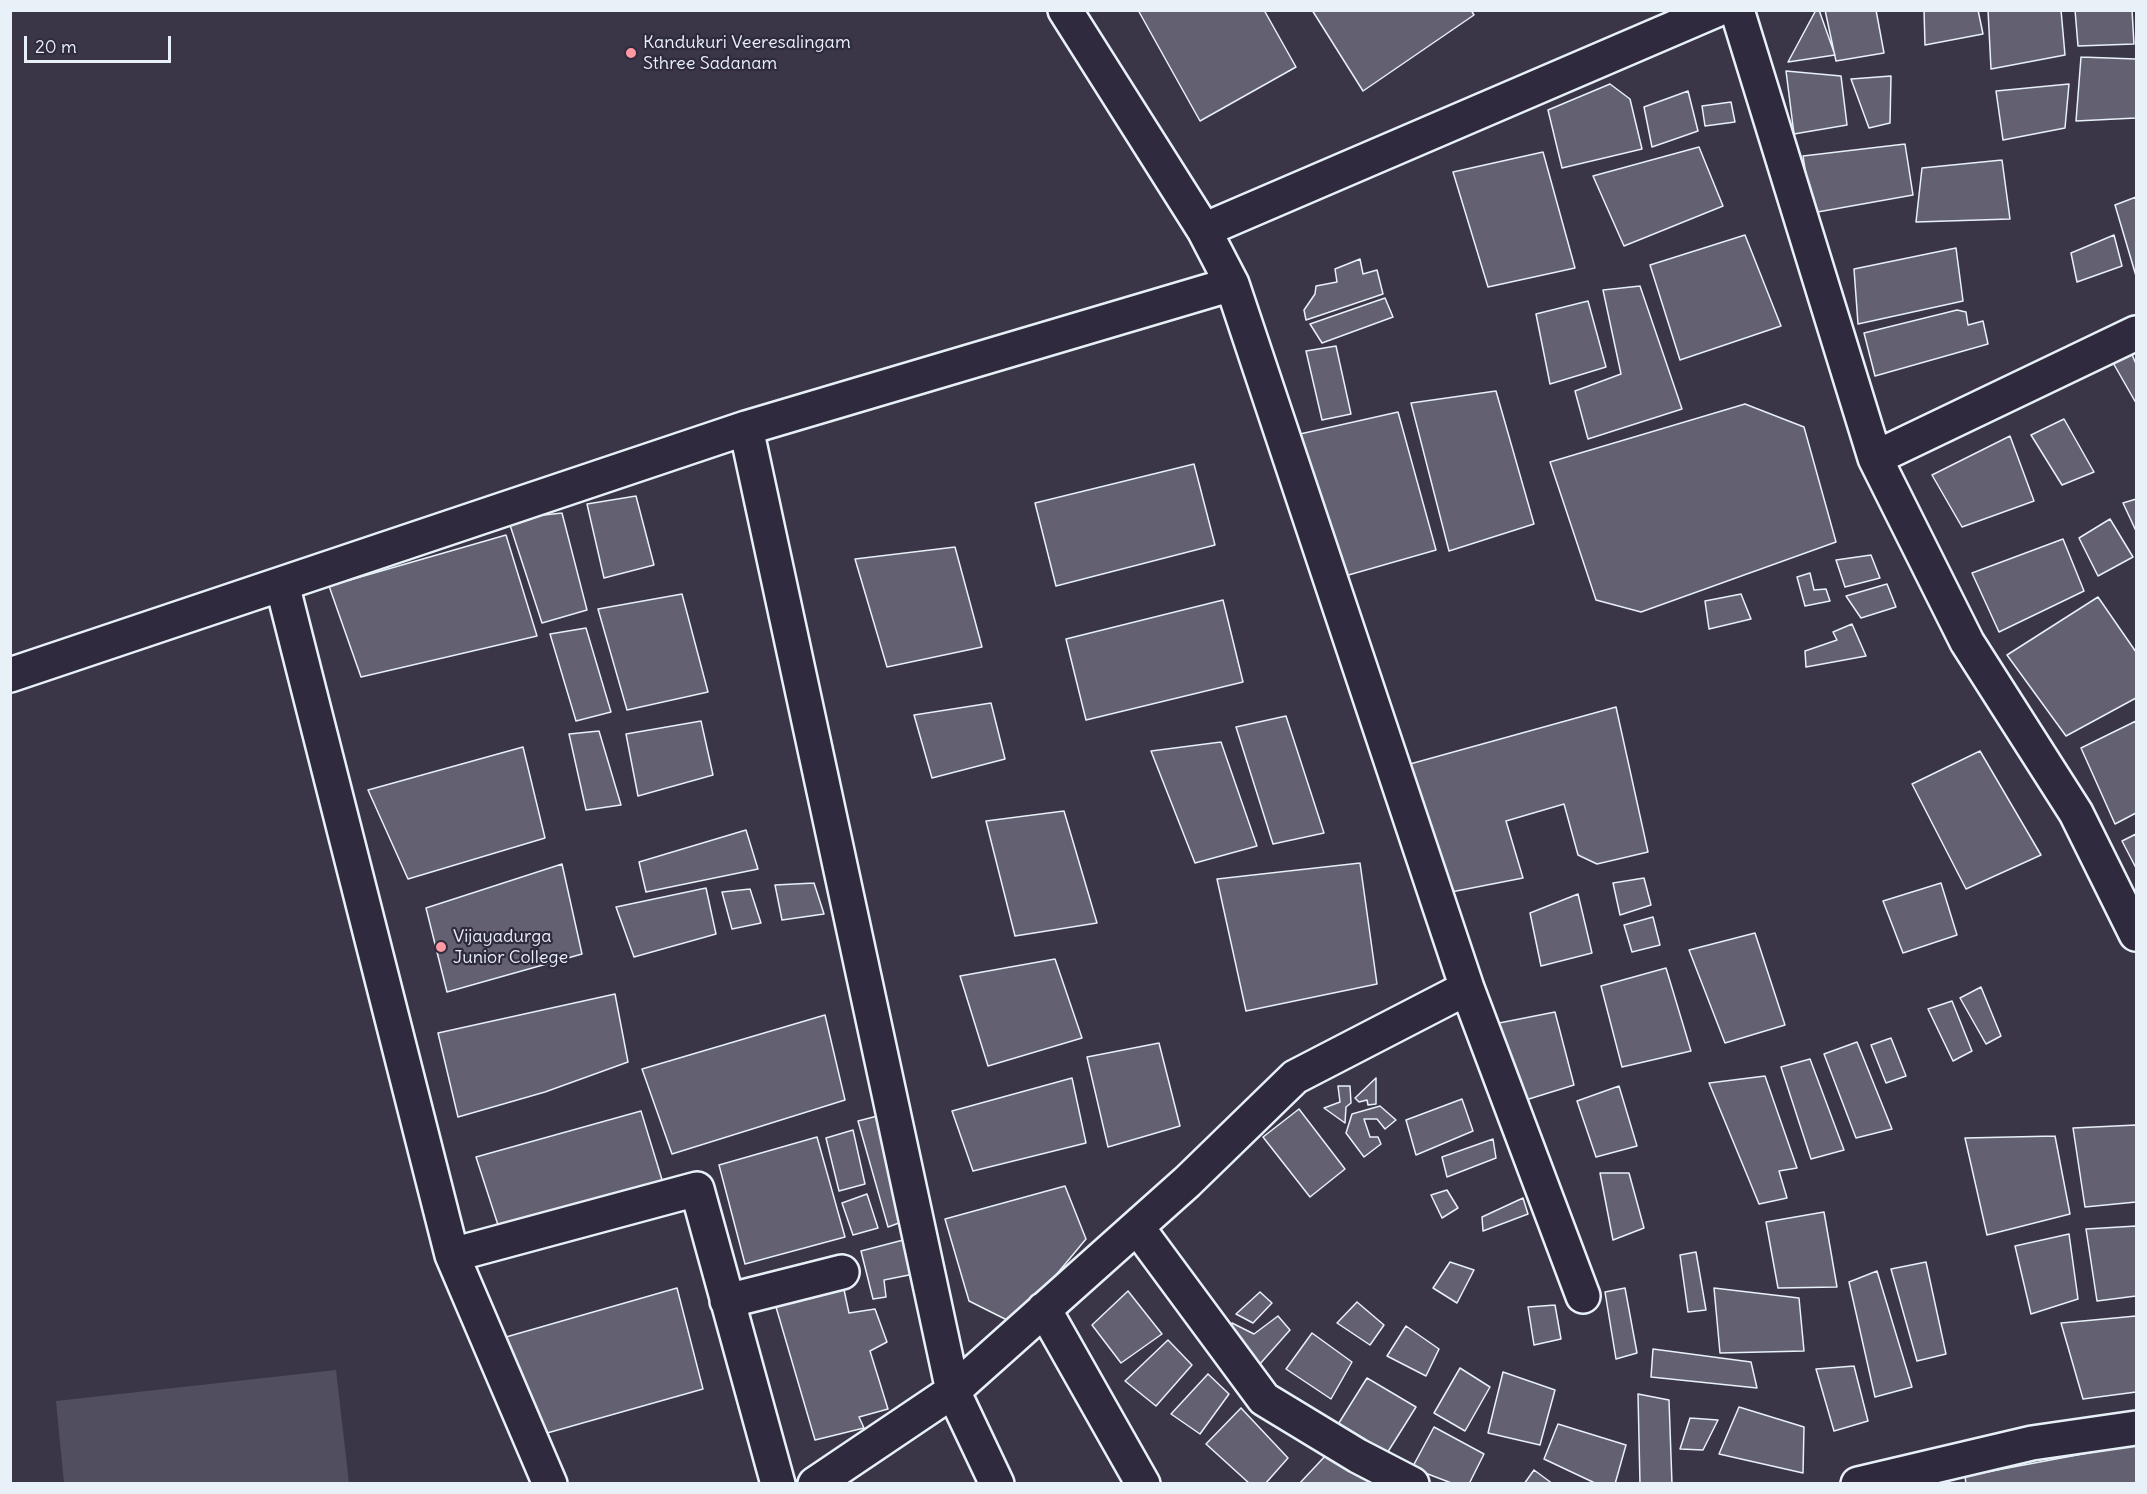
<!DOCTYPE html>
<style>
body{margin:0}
#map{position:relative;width:2147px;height:1494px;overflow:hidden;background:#3a3648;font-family:Delius,sans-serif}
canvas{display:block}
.frame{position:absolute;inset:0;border:12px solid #e8f1f8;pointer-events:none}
.scale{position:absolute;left:24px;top:36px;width:147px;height:27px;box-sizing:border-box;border:3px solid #e8f1f8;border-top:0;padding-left:8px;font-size:18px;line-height:21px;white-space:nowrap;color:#e8f1f8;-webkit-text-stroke:4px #2f2a3d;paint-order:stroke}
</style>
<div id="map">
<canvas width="2147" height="1494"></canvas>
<div class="frame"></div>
<div class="scale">20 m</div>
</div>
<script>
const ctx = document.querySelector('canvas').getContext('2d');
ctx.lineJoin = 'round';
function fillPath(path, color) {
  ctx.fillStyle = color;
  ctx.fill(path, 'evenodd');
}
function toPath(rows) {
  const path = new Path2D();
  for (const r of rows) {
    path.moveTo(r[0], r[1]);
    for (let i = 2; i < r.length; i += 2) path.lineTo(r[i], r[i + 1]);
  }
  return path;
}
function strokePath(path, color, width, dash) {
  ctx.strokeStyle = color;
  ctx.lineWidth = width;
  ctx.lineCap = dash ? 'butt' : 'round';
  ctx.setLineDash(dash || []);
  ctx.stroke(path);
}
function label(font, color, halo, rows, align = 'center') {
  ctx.font = font + ' Delius,sans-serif';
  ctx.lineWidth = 4.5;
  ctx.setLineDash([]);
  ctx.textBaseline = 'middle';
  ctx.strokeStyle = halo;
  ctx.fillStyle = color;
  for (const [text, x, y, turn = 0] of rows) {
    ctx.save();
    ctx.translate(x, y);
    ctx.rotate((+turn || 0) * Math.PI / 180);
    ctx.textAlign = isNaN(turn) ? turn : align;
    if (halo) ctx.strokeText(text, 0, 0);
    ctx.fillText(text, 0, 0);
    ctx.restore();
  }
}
fillPath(toPath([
 [336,1370,349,1483,64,1483,56,1401]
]), '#504e5f');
const building = toPath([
 [1138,10,1264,10,1296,67,1200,121,1138,10],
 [1312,10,1471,10,1474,15,1363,91,1312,10],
 [1816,10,1819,10,1835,55,1788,62,1816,10],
 [1825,10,1876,10,1884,53,1836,61,1825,10],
 [1924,10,1978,10,1983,34,1925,45,1924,10],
 [1988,10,2061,10,2065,55,1991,69,1988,10],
 [2075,10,2132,10,2134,44,2078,46,2075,10],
 [2081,57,2136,59,2136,118,2076,121,2081,57],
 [1786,71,1841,76,1847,125,1794,134,1786,71],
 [1891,76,1890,123,1869,128,1851,79,1891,76],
 [1610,84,1630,99,1642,149,1562,168,1548,110,1610,84],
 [2069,84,2065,128,2003,140,1996,91,2069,84],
 [1688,91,1698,131,1652,147,1644,107,1688,91],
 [1731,102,1735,122,1705,126,1702,106,1731,102],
 [1905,144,1913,195,1812,213,1803,156,1905,144],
 [1699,147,1723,206,1624,246,1593,176,1699,147],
 [1543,152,1575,268,1488,287,1453,172,1543,152],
 [2002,160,2010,219,1916,222,1922,168,2002,160],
 [2136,197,2136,276,2115,205,2136,197],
 [1745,235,1781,326,1680,360,1650,265,1745,235],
 [2114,235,2122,266,2077,282,2071,253,2114,235],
 [1956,248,1963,301,1858,324,1854,269,1956,248],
 [1360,259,1363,274,1377,270,1383,294,1306,320,1304,310,1315,294,1316,286,1337,282,1335,269,1360,259],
 [1640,286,1682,409,1588,439,1575,391,1621,374,1603,290,1640,286],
 [1385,298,1393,317,1322,343,1310,324,1385,298],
 [1588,301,1606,367,1550,384,1536,314,1588,301],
 [1957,310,1966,312,1968,325,1983,321,1988,344,1875,376,1864,333,1957,310],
 [1336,346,1351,414,1322,420,1306,351,1336,346],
 [2131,352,2136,364,2136,403,2112,361,2131,352],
 [1496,391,1534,524,1449,551,1411,403,1496,391],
 [1745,404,1804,427,1836,542,1641,612,1596,600,1550,462,1745,404],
 [1398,412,1436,550,1345,576,1300,434,1398,412],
 [2064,419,2094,472,2062,485,2031,435,2064,419],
 [2010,436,2034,501,1962,527,1932,475,2010,436],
 [1194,464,1215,545,1056,586,1035,503,1194,464],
 [636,496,654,565,604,578,587,504,636,496],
 [2136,499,2136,531,2123,503,2136,499],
 [562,513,587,610,542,623,508,519,562,513],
 [2110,519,2133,557,2098,576,2079,538,2110,519],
 [506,535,537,636,361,677,329,586,506,535],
 [2063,539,2084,591,1999,632,1972,573,2063,539],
 [955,547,982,647,887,667,855,559,955,547],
 [1871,555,1880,578,1845,587,1836,560,1871,555],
 [1810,573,1814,590,1826,589,1830,601,1805,606,1797,577,1810,573],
 [1887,584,1896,607,1861,618,1846,596,1887,584],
 [682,594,708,692,627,710,598,609,682,594],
 [1741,594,1751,619,1709,629,1705,601,1741,594],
 [2098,597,2136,652,2136,698,2066,736,2007,655,2098,597],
 [1223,600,1243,682,1086,720,1066,639,1223,600],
 [1852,624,1866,656,1806,667,1805,651,1837,640,1833,632,1852,624],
 [586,628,611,712,576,721,550,634,586,628],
 [991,703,1005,759,932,778,914,715,991,703],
 [1616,707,1648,852,1597,864,1578,855,1564,804,1506,821,1523,878,1446,893,1410,764,1616,707],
 [1286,716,1324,833,1273,844,1236,727,1286,716],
 [701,721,713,775,638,796,626,734,701,721],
 [2136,721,2136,813,2115,824,2081,748,2136,721],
 [599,731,621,805,586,810,569,734,599,731],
 [1221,742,1257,846,1195,863,1151,751,1221,742],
 [523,747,545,838,408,879,368,790,523,747],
 [1980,751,2041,855,1966,889,1912,784,1980,751],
 [1064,811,1097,923,1015,936,986,821,1064,811],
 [746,830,758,869,646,892,639,862,746,830],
 [2136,834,2136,868,2122,841,2136,834],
 [1360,863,1377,984,1246,1011,1217,879,1360,863],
 [562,864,582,954,447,992,426,908,562,864],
 [1644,878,1651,905,1620,915,1613,883,1644,878],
 [814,883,824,914,782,920,775,885,814,883],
 [1941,883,1957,935,1903,953,1883,901,1941,883],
 [706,888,716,934,634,957,616,907,706,888],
 [750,889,761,923,732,929,722,892,750,889],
 [1578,894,1592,953,1541,966,1530,913,1578,894],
 [1653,917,1660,945,1632,952,1624,925,1653,917],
 [1755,933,1785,1025,1725,1043,1689,950,1755,933],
 [1055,959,1082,1038,988,1066,960,976,1055,959],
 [1666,968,1691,1051,1622,1067,1601,986,1666,968],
 [1981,987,2001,1036,1986,1044,1960,998,1981,987],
 [615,994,628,1062,545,1092,458,1117,438,1033,615,994],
 [1952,1001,1972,1051,1953,1061,1928,1009,1952,1001],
 [1555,1012,1574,1085,1516,1103,1494,1024,1555,1012],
 [825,1015,845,1100,672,1154,642,1069,825,1015],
 [1891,1038,1906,1076,1886,1083,1871,1045,1891,1038],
 [1857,1042,1892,1129,1856,1138,1824,1054,1857,1042],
 [1159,1043,1180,1126,1108,1147,1087,1057,1159,1043],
 [1810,1059,1844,1150,1811,1159,1781,1067,1810,1059],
 [1765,1076,1797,1168,1779,1171,1787,1198,1759,1204,1709,1083,1765,1076],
 [1072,1078,1086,1143,973,1171,952,1111,1072,1078],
 [1376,1078,1376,1104,1368,1105,1367,1100,1359,1102,1355,1098,1376,1078],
 [1338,1086,1350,1086,1351,1103,1346,1107,1345,1123,1324,1108,1340,1102,1338,1086],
 [1619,1086,1637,1146,1596,1157,1577,1101,1619,1086],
 [1462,1099,1473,1131,1416,1155,1406,1120,1462,1099],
 [1380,1106,1396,1120,1385,1129,1377,1119,1364,1119,1370,1137,1378,1137,1381,1144,1364,1157,1346,1133,1352,1114,1380,1106],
 [1299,1109,1345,1169,1310,1197,1263,1137,1299,1109],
 [641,1111,663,1183,498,1225,476,1157,641,1111],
 [885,1114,910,1219,888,1227,858,1121,885,1114],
 [2136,1125,2136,1202,2085,1207,2073,1128,2136,1125],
 [853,1130,865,1184,839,1191,826,1138,853,1130],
 [2055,1136,2070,1214,1987,1235,1965,1138,2055,1136],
 [817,1137,845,1237,745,1264,719,1165,817,1137],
 [1493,1139,1496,1158,1447,1177,1442,1157,1493,1139],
 [1600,1173,1629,1173,1644,1228,1613,1240,1600,1173],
 [1065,1186,1086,1239,1015,1324,969,1301,945,1219,1065,1186],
 [1447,1190,1458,1208,1442,1218,1431,1195,1447,1190],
 [867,1194,878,1228,853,1235,842,1203,867,1194],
 [1523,1198,1528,1214,1483,1231,1482,1217,1523,1198],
 [1824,1212,1837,1287,1778,1288,1766,1222,1824,1212],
 [2136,1226,2136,1296,2097,1301,2086,1229,2136,1226],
 [2069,1234,2078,1299,2031,1314,2015,1246,2069,1234],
 [907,1239,914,1274,884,1280,886,1297,873,1299,861,1251,907,1239],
 [1696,1252,1706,1310,1688,1312,1680,1255,1696,1252],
 [1450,1262,1474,1270,1457,1303,1433,1288,1450,1262],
 [1926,1262,1946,1354,1917,1361,1891,1269,1926,1262],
 [1877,1271,1912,1387,1875,1397,1849,1282,1877,1271],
 [843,1285,849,1313,875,1309,887,1342,870,1351,888,1409,859,1417,864,1428,815,1440,776,1307,843,1285],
 [677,1288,703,1389,533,1437,499,1339,677,1288],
 [1625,1288,1637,1353,1616,1359,1605,1292,1625,1288],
 [1714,1288,1799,1298,1804,1351,1720,1353,1714,1288],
 [1128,1291,1162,1334,1121,1363,1092,1325,1128,1291],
 [1260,1292,1272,1303,1253,1323,1236,1314,1260,1292],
 [1357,1302,1384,1325,1370,1345,1337,1323,1357,1302],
 [1555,1305,1561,1339,1534,1345,1528,1307,1555,1305],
 [1278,1316,1290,1330,1259,1365,1223,1336,1232,1323,1254,1334,1278,1316],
 [2136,1316,2136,1392,2083,1399,2061,1323,2136,1316],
 [1406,1326,1439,1349,1426,1376,1387,1356,1406,1326],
 [1312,1333,1352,1362,1331,1399,1286,1369,1312,1333],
 [1168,1340,1192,1365,1156,1406,1125,1381,1168,1340],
 [1653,1349,1751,1362,1757,1388,1651,1377,1653,1349],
 [1854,1366,1868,1421,1834,1431,1816,1369,1854,1366],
 [1460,1368,1490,1387,1465,1431,1434,1413,1460,1368],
 [1503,1372,1555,1390,1540,1445,1488,1433,1503,1372],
 [1208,1374,1229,1394,1200,1434,1171,1414,1208,1374],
 [1367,1378,1416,1407,1384,1458,1332,1434,1367,1378],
 [1638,1394,1669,1400,1672,1484,1640,1484,1638,1394],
 [1739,1407,1804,1427,1803,1473,1719,1454,1739,1407],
 [1241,1408,1288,1458,1265,1484,1250,1484,1206,1444,1241,1408],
 [1690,1418,1718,1420,1703,1450,1680,1449,1690,1418],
 [1558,1424,1626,1445,1615,1484,1597,1484,1544,1459,1558,1424],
 [1434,1427,1484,1454,1469,1484,1454,1484,1412,1468,1434,1427],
 [2136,1444,2136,1484,1966,1484,1965,1476,2136,1444],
 [1328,1453,1376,1484,1299,1484,1328,1453],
 [1534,1470,1553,1484,1524,1484,1534,1470]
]);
fillPath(building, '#636171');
strokePath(building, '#e8f1f8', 1.5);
const minor = toPath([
 [1065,10,1204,230,1232,284,1467,988,1583,1296],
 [1737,10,1875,458,1967,642,2076,813,2136,934],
 [1204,230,1716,10],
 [746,428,953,1391,1187,1182,1295,1077,1467,988],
 [1875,458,2136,333],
 [282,584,452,1255,550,1484],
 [10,675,746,428,1232,284],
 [1137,1227,1264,1399,1358,1456,1412,1484],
 [452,1255,697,1189,778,1484],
 [727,1301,842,1272],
 [1044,1309,1143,1484],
 [815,1484,953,1391,997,1484],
 [1858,1484,2032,1443,2136,1428]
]);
strokePath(minor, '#e8f1f8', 38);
strokePath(minor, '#2f2a3d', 33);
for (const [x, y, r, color] of [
 [631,53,6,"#ff9aa2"],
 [441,947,6,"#ff9aa2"]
]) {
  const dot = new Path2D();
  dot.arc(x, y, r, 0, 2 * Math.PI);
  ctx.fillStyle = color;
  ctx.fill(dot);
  strokePath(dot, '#2f2a3d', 2);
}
label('18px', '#e8f1f8', '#2f2a3d', [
 ["Kandukuri Veeresalingam",643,43],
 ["Sthree Sadanam",643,64],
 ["Vijayadurga",453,937],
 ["Junior College",453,958]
], 'left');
</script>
